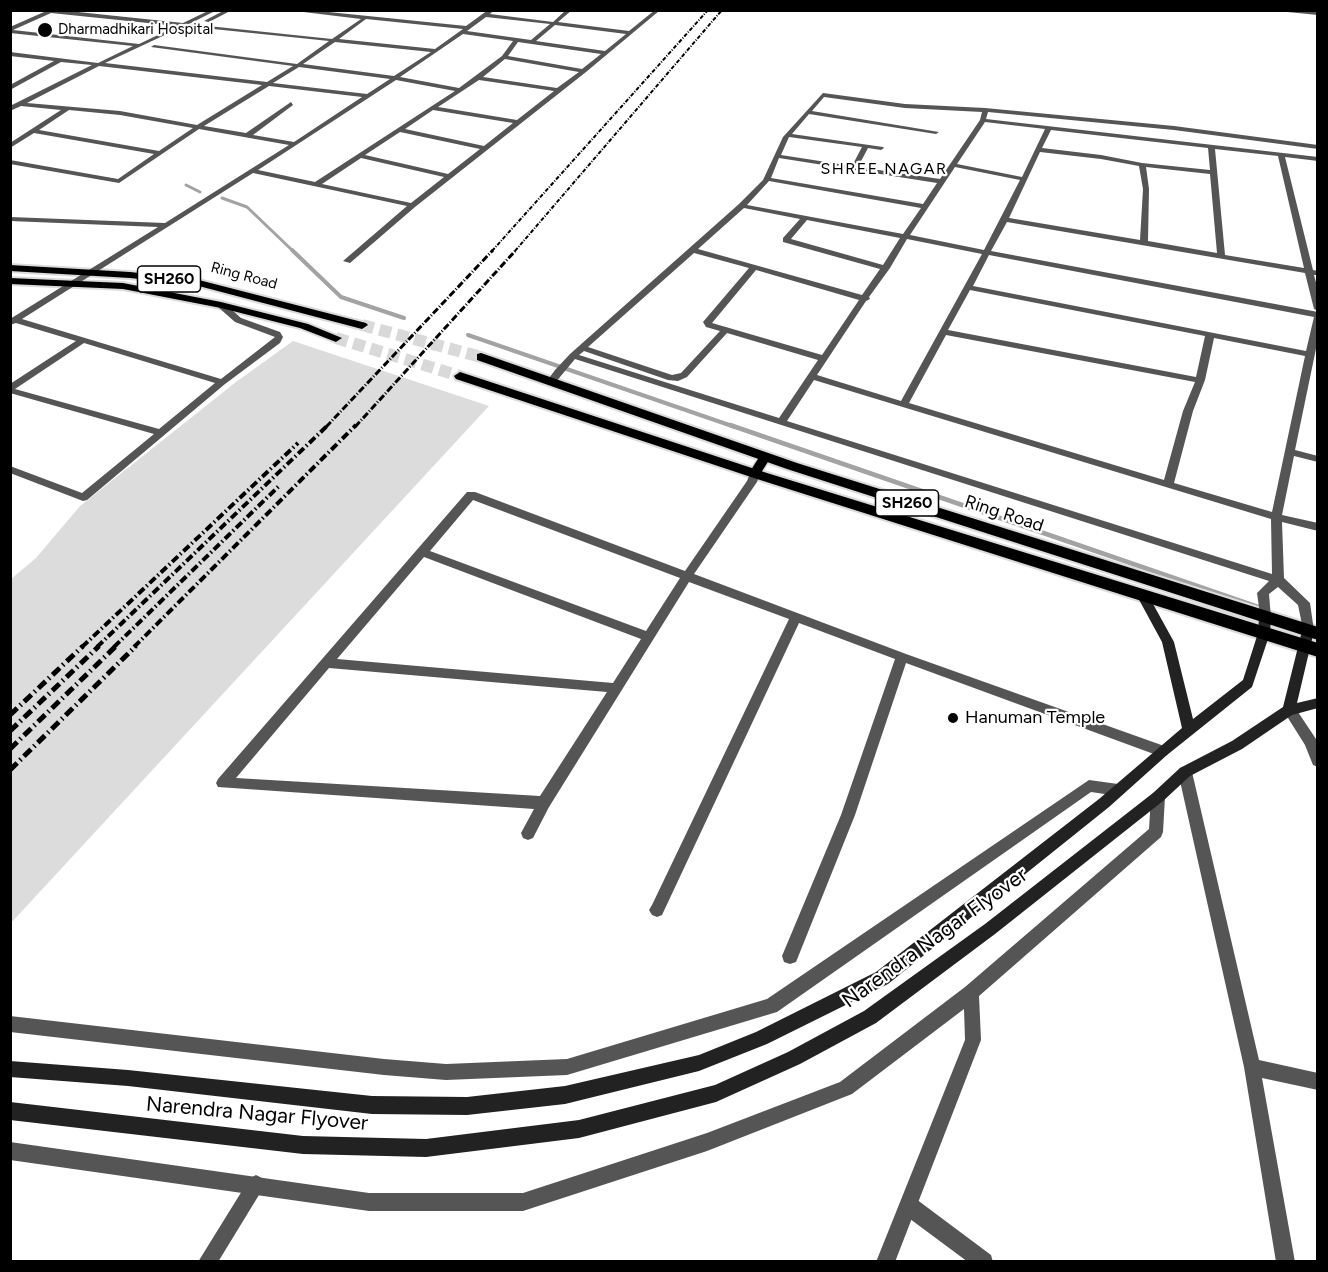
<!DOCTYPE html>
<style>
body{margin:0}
#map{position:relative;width:1328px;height:1272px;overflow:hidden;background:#fff;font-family:Figtree,sans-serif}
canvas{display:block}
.frame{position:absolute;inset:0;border:12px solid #000;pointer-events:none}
</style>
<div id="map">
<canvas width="1328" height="1272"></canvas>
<div class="frame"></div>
</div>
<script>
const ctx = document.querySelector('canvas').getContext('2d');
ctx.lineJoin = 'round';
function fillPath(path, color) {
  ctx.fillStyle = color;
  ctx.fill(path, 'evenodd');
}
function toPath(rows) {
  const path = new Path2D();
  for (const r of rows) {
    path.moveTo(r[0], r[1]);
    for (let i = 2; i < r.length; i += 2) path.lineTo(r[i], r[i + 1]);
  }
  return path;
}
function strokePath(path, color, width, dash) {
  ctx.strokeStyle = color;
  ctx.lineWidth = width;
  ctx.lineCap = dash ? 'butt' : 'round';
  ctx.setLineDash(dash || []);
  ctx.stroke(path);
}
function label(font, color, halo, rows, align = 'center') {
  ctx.font = font + ' Figtree,sans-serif';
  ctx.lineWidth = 4.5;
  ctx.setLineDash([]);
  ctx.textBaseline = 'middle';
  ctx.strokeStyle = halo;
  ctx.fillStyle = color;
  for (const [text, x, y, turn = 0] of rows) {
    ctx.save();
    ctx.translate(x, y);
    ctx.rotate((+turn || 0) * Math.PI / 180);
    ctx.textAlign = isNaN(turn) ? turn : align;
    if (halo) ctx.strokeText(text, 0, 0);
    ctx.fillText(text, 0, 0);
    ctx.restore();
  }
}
fillPath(toPath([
 [293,341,489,406,11,923,11,579,36,558,80,506,236,382]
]), '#dcdcdc');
strokePath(toPath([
 [186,185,200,192],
 [222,198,247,207,293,251]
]), '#a3a3a3', 3);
strokePath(toPath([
 [292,250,341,297,404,318],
 [468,335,735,427]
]), '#a3a3a3', 4);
strokePath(toPath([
 [730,425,1261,608]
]), '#a3a3a3', 4.5);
strokePath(toPath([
 [362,325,481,357],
 [336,338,460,376]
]), '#d9d9d9', 12, [12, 6]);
const primary = toPath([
 [765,453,771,457,759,476,751,476,749,473,751,470,761,454,765,453]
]);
const trunk = toPath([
 [10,265,130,272,195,279,366,323,368,325,362,329,195,285,130,278,10,271,10,265],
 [10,278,123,283,221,302,308,324,342,338,336,342,300,328,221,308,123,289,10,284,10,278],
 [481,353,797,463,1318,627,1318,640,787,469,477,360,477,354,481,353],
 [460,372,767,473,1318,643,1318,657,757,479,456,379,454,376,460,372]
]);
strokePath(primary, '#dbdbdb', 3);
strokePath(trunk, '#dbdbdb', 4);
fillPath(toPath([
 [38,10,59,10,183,23,210,10,217,10,189,24,332,39,361,19,287,10,309,10,466,26,488,10,494,10,490,14,553,22,566,10,572,10,558,22,629,31,655,10,659,11,586,72,415,207,350,263,343,261,407,206,253,173,22,319,221,379,275,337,235,322,218,307,218,303,224,303,241,318,280,332,283,337,280,343,225,384,87,500,83,501,10,473,10,466,82,493,154,434,10,393,10,384,76,341,16,323,10,325,10,319,158,227,10,221,10,217,165,223,289,145,199,129,119,183,10,164,10,160,118,179,154,154,34,133,10,148,10,143,61,110,21,106,10,111,10,106,92,65,61,62,10,90,10,85,54,61,10,56,10,52,98,63,133,46,10,33,10,27,44,12,38,10],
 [51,13,177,26,139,44,13,30,51,13],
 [486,17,550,24,531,40,467,31,486,17],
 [366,19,463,29,435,49,339,39,366,19],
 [555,25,626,34,605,51,536,41,555,25],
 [184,26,329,41,297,64,154,45,151,47,293,66,267,82,105,63,184,26],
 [463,34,513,41,502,56,459,88,400,77,463,34],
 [335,42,431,52,394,76,303,64,335,42],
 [518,42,601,54,582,69,508,56,518,42],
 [505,59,579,72,557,88,483,77,505,59],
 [99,66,262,85,197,125,120,111,27,103,99,66],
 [299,67,390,79,367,94,273,83,299,67],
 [396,80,455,91,315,182,258,170,396,80],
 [479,80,554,91,517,120,438,107,479,80],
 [269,86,362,97,294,142,253,135,293,105,291,102,246,133,204,126,269,86],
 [69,110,120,115,193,128,159,151,39,130,69,110],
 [433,110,513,123,484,146,405,129,433,110],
 [400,132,480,149,448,174,365,155,400,132],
 [361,158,444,177,411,203,322,184,361,158],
 [84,343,215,383,159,429,15,389,84,343],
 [225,10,232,10,209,22,204,21,225,10],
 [1275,10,1318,12,1318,15,1277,11,1275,10],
 [823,93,905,104,985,108,1174,126,1318,145,1318,149,1174,130,988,112,986,119,1318,157,1318,161,1285,157,1313,270,1318,271,1318,275,1314,275,1318,290,1318,311,1314,309,1305,273,1007,222,991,251,1318,312,1318,339,1295,450,1318,456,1318,462,1294,456,1282,515,1318,523,1318,531,1282,522,1284,578,1310,603,1314,631,1312,634,1304,634,1298,605,1278,587,1269,594,1271,618,1269,621,1261,621,1257,593,1269,581,575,359,555,383,549,383,547,381,555,370,570,354,739,204,763,180,783,137,823,93],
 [824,97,905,108,982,112,980,120,940,179,858,167,868,148,881,150,884,148,883,147,792,134,809,114,936,134,939,132,812,111,824,97],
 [985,122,1045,129,1022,177,957,164,985,122],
 [1051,130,1208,148,1210,170,1142,163,1101,155,1042,148,1051,130],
 [789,137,862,147,852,166,781,155,789,137],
 [1215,149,1278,156,1304,268,1225,255,1215,149],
 [1040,152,1101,159,1139,166,1143,189,1140,240,1009,218,1040,152],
 [779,158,937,183,923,204,771,178,779,158],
 [955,167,1020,180,984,250,910,235,955,167],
 [1146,167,1210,174,1217,253,1148,241,1149,189,1146,167],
 [769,181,921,208,903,234,747,205,769,181],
 [744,208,800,219,783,238,783,242,880,269,862,295,698,249,744,208],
 [807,220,900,238,883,265,791,239,807,220],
 [907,239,982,254,901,401,817,375,866,301,870,299,869,297,890,268,907,239],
 [694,253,749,268,703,322,706,327,720,331,681,373,672,375,588,347,694,253],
 [989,255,1314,317,1306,351,973,286,989,255],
 [756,270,859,300,822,355,712,323,756,270],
 [970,290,1205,336,1196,377,948,330,970,290],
 [727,333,818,360,779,418,579,355,584,351,668,380,678,381,687,377,727,333],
 [946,335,1195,382,1183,411,1164,480,909,403,946,335],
 [1214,338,1305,356,1272,512,1174,483,1193,411,1205,380,1214,338],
 [814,380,1271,519,1272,574,787,421,814,380],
 [755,470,760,473,757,482,694,574,906,654,1167,747,1169,751,1167,755,1162,757,906,663,855,815,796,962,790,964,784,962,782,956,841,815,895,659,799,623,662,915,657,917,652,915,649,910,652,905,789,619,689,582,549,807,533,838,528,840,523,838,521,833,534,809,218,787,216,783,218,779,467,492,475,492,685,571,747,481,751,471,755,470],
 [473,500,680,578,646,631,430,551,473,500],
 [424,557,641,639,613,683,337,659,424,557],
 [329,668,607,692,540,796,236,778,329,668],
 [1289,705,1294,706,1318,742,1318,767,1313,765,1305,745,1283,710,1284,706,1289,705],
 [1185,766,1190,768,1192,772,1259,1060,1318,1073,1318,1090,1262,1078,1295,1262,1276,1262,1244,1067,1178,772,1180,768,1185,766],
 [256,1175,262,1178,265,1184,262,1190,218,1262,198,1262,250,1178,256,1175],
 [909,1197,916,1199,991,1255,993,1262,968,1262,902,1213,900,1206,902,1199,909,1197]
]), '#555');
fillPath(toPath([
 [1089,780,1118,784,1123,786,1125,790,1123,794,1118,796,1091,792,777,1012,567,1075,446,1080,384,1075,10,1032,10,1016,384,1059,446,1064,567,1059,767,999,1089,780],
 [1158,791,1163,793,1165,797,1163,832,1161,837,979,996,981,1040,895,1262,876,1262,965,1040,964,1009,852,1094,707,1151,523,1211,369,1211,10,1160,10,1142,369,1193,523,1193,707,1133,840,1082,965,987,1149,829,1151,797,1153,793,1158,791]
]), '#555');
fillPath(toPath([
 [1143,592,1147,593,1174,642,1193,719,1243,680,1258,633,1259,618,1261,615,1269,615,1271,618,1270,633,1252,687,1167,755,1109,807,888,984,767,1044,699,1071,565,1104,467,1115,372,1114,128,1086,10,1077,10,1061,128,1070,372,1096,467,1097,565,1086,699,1055,756,1032,876,972,1099,799,1182,728,1162,642,1137,596,1143,592],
 [1308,626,1312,628,1314,631,1297,703,1318,698,1318,708,1292,715,1242,749,1190,776,1163,801,995,934,876,1023,800,1064,716,1102,579,1138,426,1157,303,1154,10,1120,10,1102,303,1136,426,1139,579,1120,715,1085,788,1052,864,1011,985,924,1153,793,1180,768,1232,741,1283,707,1302,631,1304,628,1308,626]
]), '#222');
fillPath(primary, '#000');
fillPath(trunk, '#000');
strokePath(toPath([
 [492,251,708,10],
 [515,251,722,10]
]), '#000', 2, [4, 1.5, 1, 1.5]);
strokePath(toPath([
 [326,427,493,250],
 [355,427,516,250]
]), '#000', 3, [7, 2, 1, 2]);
strokePath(toPath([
 [82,647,298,443],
 [97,647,328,425],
 [114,647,279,486],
 [134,647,356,425]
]), '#000', 4, [8, 3, 1.5, 3]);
strokePath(toPath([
 [10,715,83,646],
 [10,731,99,646],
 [10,749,116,646],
 [10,770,136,646]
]), '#000', 5, [10, 4, 1.5, 4]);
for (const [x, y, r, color] of [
 [45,30,8,"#000"],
 [953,718,6,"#000"]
]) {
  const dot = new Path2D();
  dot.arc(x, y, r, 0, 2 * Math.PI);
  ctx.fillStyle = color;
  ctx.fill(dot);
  strokePath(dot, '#fff', 2);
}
label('15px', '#000', '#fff', [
 ["Dharmadhikari Hospital",58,30]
], 'left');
label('15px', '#000', '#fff', [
 ["Ring Road",244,276,15]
]);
ctx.letterSpacing = '1.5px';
label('16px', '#000', '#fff', [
 ["SHREE NAGAR",884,169]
]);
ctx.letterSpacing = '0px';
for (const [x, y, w] of [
 [169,279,63],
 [907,503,63]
]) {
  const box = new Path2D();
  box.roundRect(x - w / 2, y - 13, w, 26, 4.5);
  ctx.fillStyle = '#fff';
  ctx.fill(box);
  strokePath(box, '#000', 1.5);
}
label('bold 16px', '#000', null, [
 ["SH260",169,279],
 ["SH260",907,503]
]);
label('18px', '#000', '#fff', [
 ["Ring Road",1004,514,18]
]);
label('18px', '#000', '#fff', [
 ["Hanuman Temple",965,718]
], 'left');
label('21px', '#000', '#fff', [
 ["Narendra Nagar Flyover",935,938,-36],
 ["Narendra Nagar Flyover",257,1114,5]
]);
</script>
